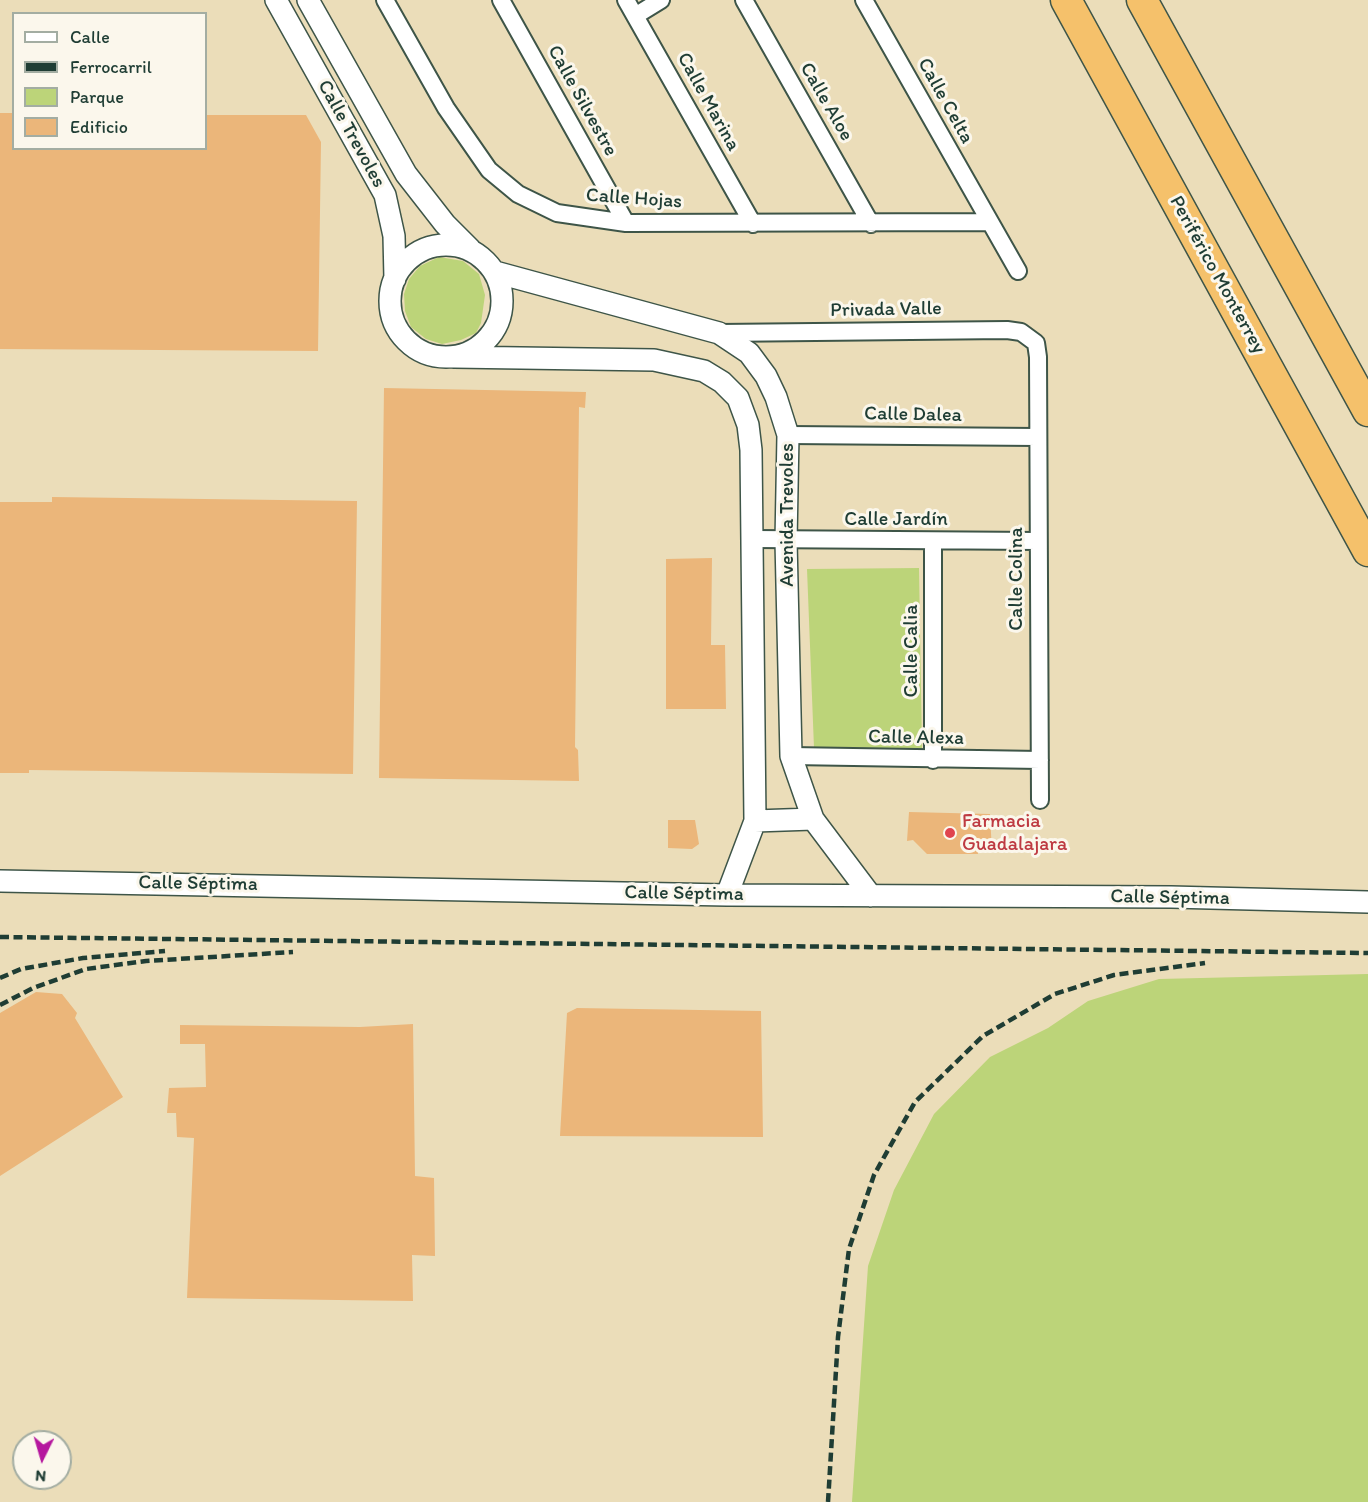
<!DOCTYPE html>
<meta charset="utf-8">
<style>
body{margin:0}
#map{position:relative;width:1368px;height:1502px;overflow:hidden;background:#ebddb9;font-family:Itim,sans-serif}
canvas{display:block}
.legend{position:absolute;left:12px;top:12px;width:195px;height:138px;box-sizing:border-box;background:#fbf7ec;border:2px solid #a3ada2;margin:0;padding:8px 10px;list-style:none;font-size:18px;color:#1f3d34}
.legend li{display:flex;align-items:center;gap:12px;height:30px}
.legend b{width:30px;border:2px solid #a3ada2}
.north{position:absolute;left:12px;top:1430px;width:60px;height:60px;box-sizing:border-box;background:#fbf7ec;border:2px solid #a3ada2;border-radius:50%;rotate:185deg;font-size:16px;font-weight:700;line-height:24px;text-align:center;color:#1f3d34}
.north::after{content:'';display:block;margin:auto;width:21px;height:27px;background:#b5179e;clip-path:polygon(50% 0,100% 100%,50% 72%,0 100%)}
</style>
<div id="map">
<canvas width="1368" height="1502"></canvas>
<ul class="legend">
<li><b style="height:8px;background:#fff"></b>Calle</li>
<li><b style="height:8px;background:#1f3d34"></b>Ferrocarril</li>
<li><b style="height:16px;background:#bcd479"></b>Parque</li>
<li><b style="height:16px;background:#ebb67a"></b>Edificio</li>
</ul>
<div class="north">N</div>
</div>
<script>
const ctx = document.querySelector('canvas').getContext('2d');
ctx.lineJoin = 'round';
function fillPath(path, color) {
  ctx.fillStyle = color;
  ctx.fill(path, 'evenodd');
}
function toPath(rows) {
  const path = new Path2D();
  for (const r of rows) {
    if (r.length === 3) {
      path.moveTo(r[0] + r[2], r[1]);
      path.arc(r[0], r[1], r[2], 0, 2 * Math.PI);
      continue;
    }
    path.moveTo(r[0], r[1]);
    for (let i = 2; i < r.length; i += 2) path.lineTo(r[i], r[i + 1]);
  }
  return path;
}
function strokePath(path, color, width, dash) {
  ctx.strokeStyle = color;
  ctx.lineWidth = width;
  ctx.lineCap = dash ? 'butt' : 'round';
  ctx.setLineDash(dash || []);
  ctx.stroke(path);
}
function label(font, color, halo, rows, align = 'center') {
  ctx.font = font + ' Itim,sans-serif';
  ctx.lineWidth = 6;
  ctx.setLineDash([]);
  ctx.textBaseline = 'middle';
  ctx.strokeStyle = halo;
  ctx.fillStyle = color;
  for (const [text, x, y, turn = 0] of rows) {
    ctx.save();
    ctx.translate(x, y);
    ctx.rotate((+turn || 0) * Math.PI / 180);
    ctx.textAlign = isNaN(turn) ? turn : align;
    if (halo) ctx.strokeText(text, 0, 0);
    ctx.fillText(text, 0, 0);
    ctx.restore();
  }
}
fillPath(toPath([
 [439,257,463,261,479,274,485,295,481,323,476,333,461,340,442,344,426,339,411,327,405,311,404,294,409,279,420,266],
 [919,568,922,749,814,748,807,569],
 [1368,974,1368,1502,852,1502,868,1266,894,1190,934,1114,990,1057,1048,1028,1088,1001,1159,979]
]), '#bcd479');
fillPath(toPath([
 [0,113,14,113,14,148,206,148,206,115,306,115,321,142,318,351,0,349],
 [384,388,586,392,585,408,579,407,575,747,578,750,579,781,379,778],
 [52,497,357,501,353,774,29,770,29,773,0,773,0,502,52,502],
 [712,558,711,645,725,645,726,709,666,709,666,559],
 [909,812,990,814,992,852,978,849,978,854,927,854,913,840,907,841],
 [668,820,695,820,699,844,692,849,668,848],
 [36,992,62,994,77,1013,75,1018,123,1097,0,1176,0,1013],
 [577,1008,761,1011,763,1137,560,1136,567,1013],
 [413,1024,415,1176,434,1178,435,1256,412,1255,413,1301,187,1298,194,1138,177,1137,176,1113,167,1113,169,1088,206,1087,205,1044,180,1044,180,1025,360,1027]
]), '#ebb67a');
const minor = toPath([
 [385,0,446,108,489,170,518,194,557,213,626,223,989,222],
 [501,0,626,223],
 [626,0,753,224],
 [744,0,871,224],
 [864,0,1018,271],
 [635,16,661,0],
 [719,333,1007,330,1021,332,1036,343,1038,357,1040,800],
 [788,435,1037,437],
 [754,539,1038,541],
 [933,542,933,760],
 [791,756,1040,760]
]);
const tertiary = toPath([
 [276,0,385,195,394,236,395,279],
 [308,0,406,174,445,224,470,249],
 [446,301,56],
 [495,272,719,333,749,353,766,376,776,397,788,435,786,541,791,756,813,819,871,896],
 [454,357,654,360,704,371,722,382,738,398,748,425,751,450,755,821,727,895],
 [755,821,813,819],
 [0,881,727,895,1171,897,1368,902]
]);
const motorway = toPath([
 [1066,0,1368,551],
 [1142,0,1368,411]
]);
strokePath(minor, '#3e5548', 20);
strokePath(tertiary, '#3e5548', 24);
strokePath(motorway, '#3e5548', 33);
strokePath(minor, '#fff', 16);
strokePath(tertiary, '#fff', 21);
strokePath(motorway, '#f5c16b', 30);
strokePath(toPath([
 [0,937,1368,953],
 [0,978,21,969,83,958,165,951],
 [0,1005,33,988,86,969,146,961,293,952],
 [828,1502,838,1337,849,1249,874,1175,915,1102,983,1036,1055,994,1114,975,1205,963]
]), '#1f3d34', 4.5, [9, 4.5]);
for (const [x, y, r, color] of [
 [950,833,6,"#e0444e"]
]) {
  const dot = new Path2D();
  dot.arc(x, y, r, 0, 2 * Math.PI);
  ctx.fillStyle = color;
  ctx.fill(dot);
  strokePath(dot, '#fbf7ec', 2);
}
label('20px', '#1f3d34', '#fbf7ec', [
 ["Calle Silvestre",582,101,61],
 ["Calle Celta",945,101,61],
 ["Calle Marina",708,102,61],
 ["Calle Aloe",826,102,60],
 ["Calle Trevoles",351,134,61],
 ["Calle Hojas",634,199,4],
 ["Periférico Monterrey",1217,275,61],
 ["Privada Valle",886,310,-1],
 ["Calle Dalea",913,415,1],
 ["Avenida Trevoles",788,515,-90],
 ["Calle Jardín",896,520],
 ["Calle Colina",1017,579,-90],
 ["Calle Calia",912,651,-90],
 ["Calle Alexa",916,738,1],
 ["Calle Séptima",198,884,1],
 ["Calle Séptima",684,894,1],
 ["Calle Séptima",1170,898,1]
]);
label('20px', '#be3a42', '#fbf7ec', [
 ["Farmacia",962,822],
 ["Guadalajara",962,845]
], 'left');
</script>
